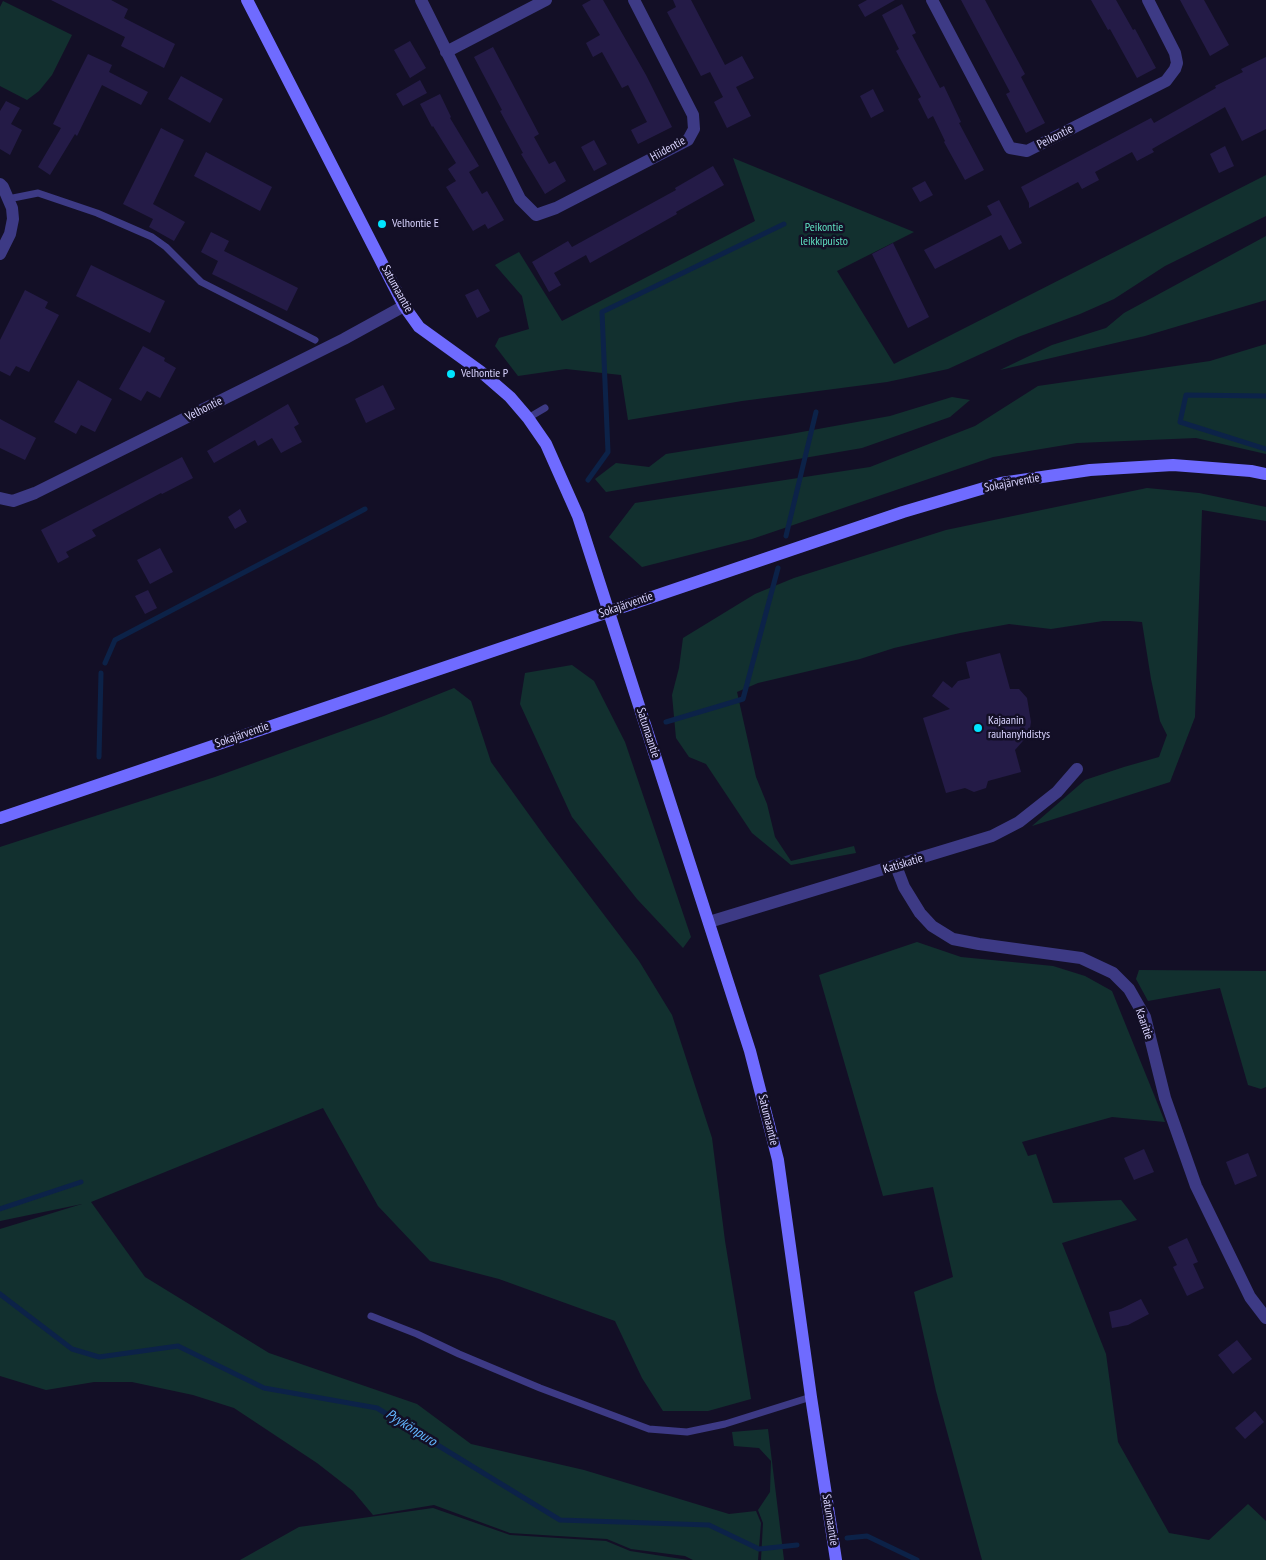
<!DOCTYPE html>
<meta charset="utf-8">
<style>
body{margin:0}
canvas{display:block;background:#130f26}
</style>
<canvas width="1266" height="1560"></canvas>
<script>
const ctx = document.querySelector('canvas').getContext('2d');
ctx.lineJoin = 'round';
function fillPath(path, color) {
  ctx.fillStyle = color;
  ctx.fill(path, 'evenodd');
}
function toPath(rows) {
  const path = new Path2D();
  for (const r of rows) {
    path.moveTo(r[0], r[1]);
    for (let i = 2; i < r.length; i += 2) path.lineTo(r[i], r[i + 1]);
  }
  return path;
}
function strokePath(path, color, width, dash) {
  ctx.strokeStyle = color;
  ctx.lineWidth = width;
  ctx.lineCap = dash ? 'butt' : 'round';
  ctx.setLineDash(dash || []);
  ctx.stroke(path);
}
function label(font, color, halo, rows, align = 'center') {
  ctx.font = font + ' "PT Sans Narrow",sans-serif';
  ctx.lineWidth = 5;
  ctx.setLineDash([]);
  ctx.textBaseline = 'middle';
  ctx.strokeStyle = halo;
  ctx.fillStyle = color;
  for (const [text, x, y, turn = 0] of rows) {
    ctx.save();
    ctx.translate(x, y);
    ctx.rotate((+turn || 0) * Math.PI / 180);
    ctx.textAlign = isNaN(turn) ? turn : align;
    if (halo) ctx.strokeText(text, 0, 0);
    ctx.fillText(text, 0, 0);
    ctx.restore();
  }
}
fillPath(toPath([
 [3,1,72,35,52,75,39,91,27,100,0,86,0,7],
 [733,158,914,232,837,271,894,364,1266,175,1266,216,1165,266,1114,299,1080,314,1018,337,948,369,887,382,742,401,628,420,621,375,566,369,518,376,495,346,499,338,529,329,522,296,495,265,519,252,562,321,755,221],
 [1266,236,1266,300,1145,336,1000,370,1052,345,1106,328,1124,313],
 [1266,344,1266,454,1196,438,1077,443,993,457,752,539,642,567,609,537,635,503,870,467,975,426,1038,386,1210,361],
 [952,397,970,400,950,417,862,448,606,492,595,479,616,463,649,467,666,454,785,435,890,416],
 [1147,488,1199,493,1266,507,1266,521,1202,510,1195,717,1170,782,1032,826,1085,780,1124,767,1159,757,1167,735,1160,721,1151,679,1142,622,1130,621,1103,621,1051,629,1009,624,960,633,894,648,860,659,758,683,737,692,756,777,767,804,775,837,791,861,854,846,856,853,791,865,752,833,706,764,689,757,676,738,672,695,679,668,683,638,755,594,794,578,946,530],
 [572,665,594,681,625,742,691,937,683,948,637,899,572,817,520,704,525,673],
 [454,688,471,701,491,762,548,841,639,961,672,1015,712,1138,725,1241,751,1399,708,1411,663,1411,642,1378,615,1321,499,1279,430,1261,378,1206,323,1108,91,1202,145,1277,269,1353,417,1404,471,1444,584,1470,729,1514,756,1511,761,1523,758,1560,693,1560,685,1556,631,1549,607,1539,510,1533,434,1505,373,1515,353,1491,317,1463,234,1408,193,1395,132,1382,94,1382,46,1390,0,1376,0,1229,82,1204,0,1221,0,847,215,777,384,716],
 [917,942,961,957,1053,966,1085,976,1112,991,1165,1122,1112,1117,1022,1142,1028,1156,1036,1154,1053,1203,1121,1200,1137,1220,1062,1243,1106,1354,1118,1442,1169,1533,1209,1540,1248,1504,1266,1521,1266,1560,982,1560,936,1391,914,1292,953,1277,933,1187,883,1196,819,975],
 [1139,970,1266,971,1266,1087,1261,1089,1248,1085,1220,988,1148,1001,1136,979],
 [768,1429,784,1560,761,1560,763,1523,758,1510,770,1492,771,1461,759,1448,734,1446,732,1432],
 [433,1508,510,1535,606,1541,630,1551,688,1560,240,1560,299,1527]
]), '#12302f');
strokePath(toPath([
 [1266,396,1186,395,1180,422,1266,449],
 [588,480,608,452,602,312,784,224],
 [786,536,816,412],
 [105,663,115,640,365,509],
 [666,722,743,699,778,568],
 [99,757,101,673],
 [0,1209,81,1182],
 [0,1294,72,1349,99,1357,178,1346,264,1388,377,1408,560,1520,709,1525,759,1549,797,1545],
 [847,1538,867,1536,917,1560]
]), '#0c2248', 5);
fillPath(toPath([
 [51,0,111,0,128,9,124,18,175,44,164,68,121,46,125,37],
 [591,0,603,0,646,75,672,127,638,144,631,130,647,122,628,85,622,88,602,52,593,57,586,43,600,35,582,5],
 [673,0,691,0,725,65,742,56,754,78,736,87,751,116,727,128,714,102,723,97,710,72,701,76,667,12,676,7],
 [867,0,895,0,865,17,858,5],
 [961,0,985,0,1025,74,1021,77,1045,123,1026,133,1006,94,1010,92],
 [1091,0,1116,0,1133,30,1135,29,1156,68,1137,78,1110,29,1108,30],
 [1180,0,1204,0,1229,45,1210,56],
 [902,4,916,33,912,35,940,88,944,86,961,122,959,123,984,170,965,180,944,142,945,141,933,116,928,119,918,99,921,97,896,51,899,49,882,15],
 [410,41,426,68,410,78,394,50],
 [493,47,539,134,534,137,549,164,555,161,566,181,545,194,521,154,523,153,500,111,502,110,474,57],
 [88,54,112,65,109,72,148,92,141,105,102,85,77,136,75,134,50,175,38,167,61,128,53,124],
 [1266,57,1266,129,1242,141,1225,107,1152,149,1154,152,1137,161,1132,152,1095,172,1099,180,1082,189,1078,182,1029,208,1029,203,1021,187,1151,118,1154,123,1216,88,1215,86,1243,72,1241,69],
 [181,76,223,99,210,123,168,99],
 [420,80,427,93,403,106,396,94],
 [873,89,884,111,871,118,860,96],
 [440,94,451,117,450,118,479,166,469,172,482,194,487,191,504,220,488,229,485,224,473,231,446,187,456,181,448,169,456,163,433,126,432,127,420,104],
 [6,101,20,108,11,124,22,130,10,155,0,149,0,111],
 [161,128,184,140,153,204,185,222,174,241,149,227,153,219,123,204],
 [594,140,607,164,594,171,581,147],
 [1225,146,1234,166,1219,173,1210,154],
 [206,152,272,187,260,211,194,176],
 [713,166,724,185,676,212,677,214,590,263,586,255,554,273,561,285,549,292,532,262,568,241,572,247,676,190,675,188],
 [925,181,933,195,920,202,912,188],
 [999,200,1022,243,1009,250,1001,235,935,269,924,250,992,215,987,206],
 [211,232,229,241,224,251,298,288,287,311,212,274,218,261,201,252],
 [893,243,929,317,908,328,872,254],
 [91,265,165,301,150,333,76,296],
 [478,289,490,311,477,318,465,295],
 [25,290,48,302,45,308,59,315,29,372,16,366,10,376,0,371,0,340],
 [143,346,165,358,164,361,176,368,160,398,147,391,141,401,119,389],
 [78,380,112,399,95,432,81,425,76,434,54,422],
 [383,385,395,409,366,423,355,399],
 [288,404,299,424,294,427,302,442,281,453,272,438,258,446,255,440,214,463,207,451],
 [0,419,36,438,25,460,0,448],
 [182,457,193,478,162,494,161,493,92,530,96,536,66,552,69,557,58,563,41,530],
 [240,509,247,522,235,529,228,517],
 [160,548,173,572,150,584,137,560],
 [148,590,157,608,145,614,135,596],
 [1000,653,1010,689,1019,689,1027,698,1031,722,1029,734,1015,750,1021,772,988,781,986,788,974,792,965,788,946,793,923,718,950,709,932,696,943,681,952,688,958,681,970,678,966,662],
 [1144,1149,1154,1172,1134,1180,1124,1158],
 [1248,1153,1257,1176,1235,1185,1226,1162],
 [1187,1238,1198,1262,1193,1264,1204,1288,1187,1296,1173,1267,1177,1265,1168,1247],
 [1141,1299,1149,1314,1128,1325,1112,1328,1109,1312,1121,1309],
 [1237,1340,1252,1359,1233,1374,1218,1355],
 [1255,1411,1264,1422,1245,1439,1235,1428]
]), '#241b47');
strokePath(toPath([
 [8,199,38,193,97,213,152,237,166,247,201,282,315,340],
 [528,418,545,408],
 [371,1316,417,1334,459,1354,540,1388,649,1429,687,1432,725,1424,811,1397]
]), '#3d3a85', 7);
strokePath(toPath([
 [421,0,520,199,536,215,556,208,688,140,694,129,693,115,634,0],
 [932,0,1010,148,1027,151,1166,81,1175,69,1177,63,1175,53,1148,0],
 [446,52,546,0],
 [0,184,3,187,12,208,13,219,10,234,0,254],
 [0,498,13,501,35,493,344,339,404,306],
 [896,866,904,887,920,913,932,926,953,939,979,944,1081,958,1113,973,1129,989,1145,1017,1165,1098,1196,1186,1250,1297,1266,1318],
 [709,922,992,836,1019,822,1057,792,1077,769]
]), '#3d3a85', 12);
strokePath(toPath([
 [247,0,404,306,419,327,480,371,510,397,528,418,546,444,578,516,750,1051,778,1160,811,1397,836,1560],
 [0,818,903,512,1001,483,1090,470,1173,465,1251,471,1266,474]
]), '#6f6bff', 12);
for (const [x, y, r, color] of [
 [382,224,5,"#00e5ff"],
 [451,374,5,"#00e5ff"],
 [978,728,5,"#00e5ff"]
]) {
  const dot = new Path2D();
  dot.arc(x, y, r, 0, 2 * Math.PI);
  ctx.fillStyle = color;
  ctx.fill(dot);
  strokePath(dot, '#130f26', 2);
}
label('12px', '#d9d4ff', '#130f26', [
 ["Peikontie",1055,137,-27],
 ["Hiidentie",668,149,-29],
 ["Satumaantie",397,289,61],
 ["Velhontie",204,409,-27],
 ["Sokajärventie",1012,483,-11],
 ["Sokajärventie",626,605,-19],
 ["Satumaantie",648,733,72],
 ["Sokajärventie",242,735,-19],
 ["Katiskatie",903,864,-17],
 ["Kaaritie",1144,1024,71],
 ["Satumaantie",768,1120,76],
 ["Satumaantie",830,1520,81]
]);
label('12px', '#d9d4ff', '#130f26', [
 ["Velhontie E",392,224],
 ["Velhontie P",461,374],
 ["Kajaanin",988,721],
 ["rauhanyhdistys",988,735]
], 'left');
label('12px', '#5fe0c0', '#130f26', [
 ["Peikontie",824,228],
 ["leikkipuisto",824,242]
]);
label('italic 14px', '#62b6ff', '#130f26', [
 ["Pyykönpuro",411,1428,32]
]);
</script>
